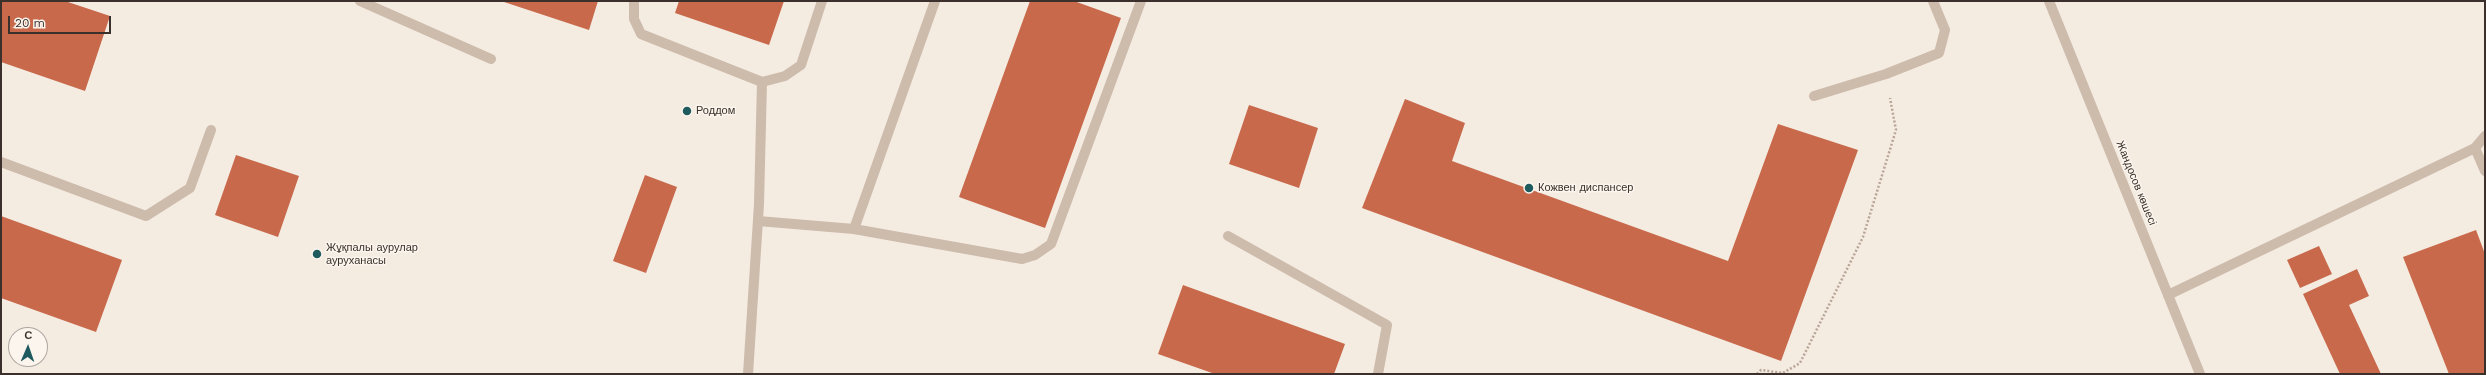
<!DOCTYPE html>
<meta charset="utf-8">
<style>
body{margin:0}
#map{position:relative;width:2486px;height:375px;overflow:hidden;background:#f4ebe1;font-family:"Work Sans",sans-serif}
canvas{display:block}
.frame{position:absolute;inset:0;border:2px solid #3b302b;pointer-events:none}
.north{position:absolute;left:8px;top:327px;width:40px;height:40px;box-sizing:border-box;background:#fbf5ee;border:1px solid #aea6a0;border-radius:50%;rotate:2deg;font-size:11px;font-weight:700;line-height:16px;text-align:center;color:#3b302b}
.north::after{content:'';display:block;margin:auto;width:14px;height:18px;background:#1f5a5e;clip-path:polygon(50% 0,100% 100%,50% 72%,0 100%)}
.scale{position:absolute;left:8px;top:16px;width:103px;height:18px;box-sizing:border-box;border:2px solid #3b302b;border-top:0;padding-left:5px;font-size:12px;line-height:14px;white-space:nowrap;color:#3b302b;-webkit-text-stroke:3px #fbf5ee;paint-order:stroke}
</style>
<div id="map">
<canvas width="2486" height="375"></canvas>
<div class="frame"></div>
<div class="north">С</div>
<div class="scale">20 m</div>
</div>
<script>
const ctx = document.querySelector('canvas').getContext('2d');
ctx.lineJoin = 'round';
function fillPath(path, color) {
  ctx.fillStyle = color;
  ctx.fill(path, 'evenodd');
}
function toPath(rows) {
  const path = new Path2D();
  for (const r of rows) {
    path.moveTo(r[0], r[1]);
    for (let i = 2; i < r.length; i += 2) path.lineTo(r[i], r[i + 1]);
  }
  return path;
}
function strokePath(path, color, width, dash) {
  ctx.strokeStyle = color;
  ctx.lineWidth = width;
  ctx.lineCap = dash ? 'butt' : 'round';
  ctx.setLineDash(dash || []);
  ctx.stroke(path);
}
function label(font, color, halo, rows, align = 'center') {
  ctx.font = font + ' "Work Sans",sans-serif';
  ctx.lineWidth = 3;
  ctx.setLineDash([]);
  ctx.textBaseline = 'middle';
  ctx.strokeStyle = halo;
  ctx.fillStyle = color;
  for (const [text, x, y, turn = 0] of rows) {
    ctx.save();
    ctx.translate(x, y);
    ctx.rotate((+turn || 0) * Math.PI / 180);
    ctx.textAlign = isNaN(turn) ? turn : align;
    if (halo) ctx.strokeText(text, 0, 0);
    ctx.fillText(text, 0, 0);
    ctx.restore();
  }
}
fillPath(toPath([
 [1,1,65,1,110,16,85,91,1,62],
 [501,1,598,1,589,30],
 [679,1,784,1,769,45,675,13],
 [1030,1,1074,1,1121,18,1045,228,959,197],
 [1405,99,1465,123,1452,161,1728,261,1778,124,1858,150,1781,361,1362,208],
 [1249,105,1318,128,1299,188,1229,164],
 [236,155,299,176,278,237,215,215],
 [645,175,677,187,646,273,613,261],
 [1,216,122,260,96,332,1,298],
 [2476,230,2485,254,2485,374,2449,374,2403,257],
 [2319,246,2332,274,2300,288,2287,260],
 [2357,269,2369,296,2349,305,2381,374,2340,374,2303,294],
 [1183,285,1345,344,1334,374,1215,374,1158,354]
]), '#c8694b');
strokePath(toPath([
 [1757,374,1761,370,1783,373,1800,363,1863,237,1896,130,1890,98]
]), '#b9a596', 2.5, [2, 2]);
strokePath(toPath([
 [360,1,491,59],
 [634,1,634,19,641,34,762,82,785,76,801,65,822,1],
 [1814,96,1886,74,1939,53,1945,30,1933,1],
 [2475,148,2485,171],
 [1,162,146,216,190,188,211,130],
 [758,221,854,229,1022,259,1035,255,1051,244,1141,1],
 [854,229,935,1],
 [1228,236,1387,325,1378,374],
 [2168,295,2475,148,2485,136],
 [748,374,759,204,762,82]
]), '#cdbbac', 10);
strokePath(toPath([
 [2049,1,2200,374]
]), '#cdbbac', 10);
for (const [x, y, r, color] of [
 [687,111,5,"#1f5a5e"],
 [1529,188,5,"#1f5a5e"],
 [317,254,5,"#1f5a5e"]
]) {
  const dot = new Path2D();
  dot.arc(x, y, r, 0, 2 * Math.PI);
  ctx.fillStyle = color;
  ctx.fill(dot);
  strokePath(dot, '#fbf5ee', 1.5);
}
label('11px', '#3b302b', '#fbf5ee', [
 ["Роддом",696,111],
 ["Кожвен диспансер",1538,188],
 ["Жұқпалы аурулар",326,248],
 ["ауруханасы",326,261]
], 'left');
label('11px', '#3b302b', '#fbf5ee', [
 ["Жандосов көшесі",2136,183,68]
]);
</script>
